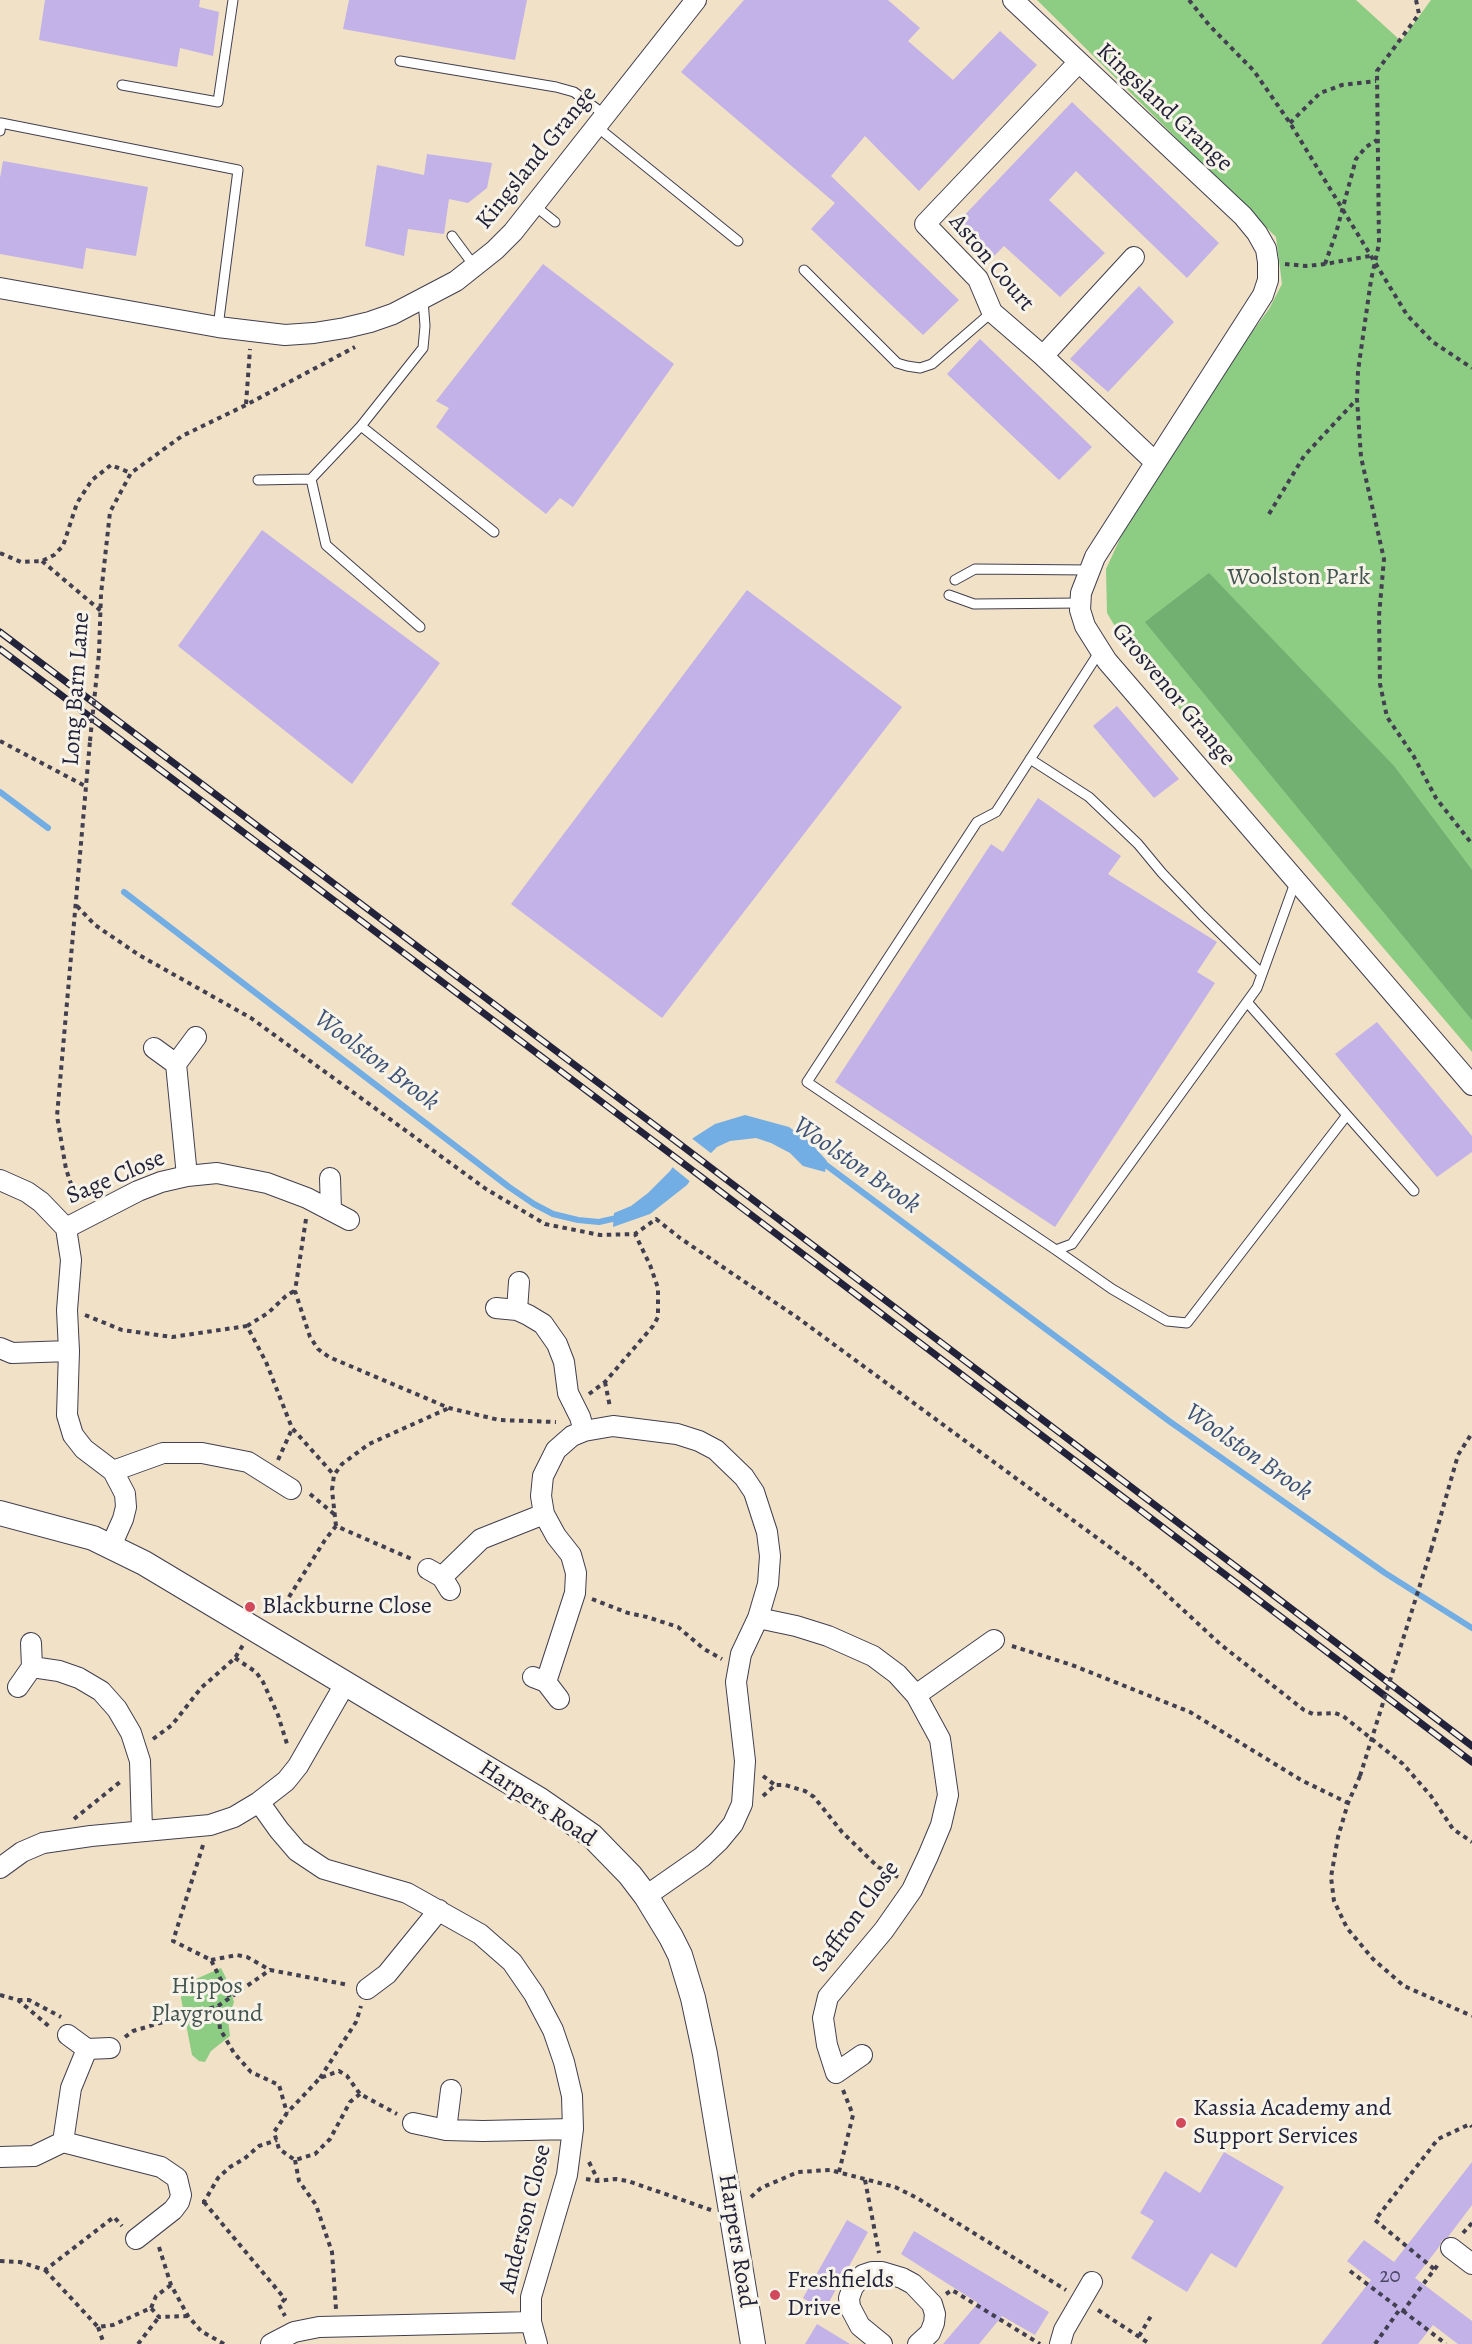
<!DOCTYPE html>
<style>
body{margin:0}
canvas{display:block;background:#f1e1c6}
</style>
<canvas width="1472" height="2344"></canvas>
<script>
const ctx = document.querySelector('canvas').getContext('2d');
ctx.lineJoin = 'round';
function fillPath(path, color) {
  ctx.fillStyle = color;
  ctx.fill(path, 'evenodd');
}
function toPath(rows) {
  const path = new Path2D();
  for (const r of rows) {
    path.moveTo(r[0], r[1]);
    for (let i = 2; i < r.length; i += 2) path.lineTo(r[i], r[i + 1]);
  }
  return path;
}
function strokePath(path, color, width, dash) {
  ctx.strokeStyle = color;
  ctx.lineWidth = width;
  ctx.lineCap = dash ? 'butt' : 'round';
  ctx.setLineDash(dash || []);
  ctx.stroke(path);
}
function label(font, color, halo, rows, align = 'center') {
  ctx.font = font + ' Alegreya,serif';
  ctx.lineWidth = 6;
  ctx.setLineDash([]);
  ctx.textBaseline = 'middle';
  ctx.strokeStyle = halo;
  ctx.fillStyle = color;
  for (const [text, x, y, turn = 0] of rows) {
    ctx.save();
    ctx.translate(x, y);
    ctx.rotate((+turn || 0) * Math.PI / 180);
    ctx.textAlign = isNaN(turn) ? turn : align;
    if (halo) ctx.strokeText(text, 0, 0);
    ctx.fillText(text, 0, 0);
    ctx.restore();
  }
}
fillPath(toPath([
 [1037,0,1356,0,1401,41,1431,0,1472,0,1472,1052,1127,647,1107,613,1106,569,1124,530,1216,381,1269,309,1282,284,1276,237],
 [221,1968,228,1982,234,2002,228,2020,230,2036,211,2051,205,2062,199,2061,192,2055,181,1998,183,1989,189,1982]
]), '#8dcc83');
fillPath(toPath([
 [1209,573,1394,766,1472,870,1472,1020,1145,622]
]), '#72b071');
fillPath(toPath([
 [745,1115,789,1127,809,1141,827,1161,825,1172,803,1166,790,1153,771,1143,756,1138,730,1141,717,1147,707,1157,687,1185,650,1214,613,1227,614,1213,631,1206,648,1193,670,1171,693,1138,715,1124]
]), '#72ade3');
fillPath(toPath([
 [690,1137,712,1154,692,1183,671,1166]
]), '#f1e1c6');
strokePath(toPath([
 [0,792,48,828],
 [124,892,509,1187,534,1204,553,1214,578,1220,599,1222,621,1217],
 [822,1162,1169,1421,1385,1573,1472,1628]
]), '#72ade3', 6);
fillPath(toPath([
 [45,0,200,0,199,7,219,12,213,56,180,48,177,67,39,40],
 [349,0,527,0,515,60,343,29],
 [744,0,888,0,920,28,908,41,953,80,1000,31,1037,65,919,191,865,136,831,176,959,300,923,335,811,229,835,203,681,72],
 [1072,102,1219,243,1187,278,1076,171,1049,200,1105,253,1060,297,1004,246,994,256,958,222],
 [427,154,492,163,487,188,468,203,449,199,444,234,408,229,404,256,365,246,377,165,424,175],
 [3,161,148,187,136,256,86,248,83,269,0,254,0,178],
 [543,264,674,364,573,507,560,498,546,514,436,427,449,408,436,401],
 [1139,286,1174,322,1108,392,1070,359],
 [980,339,1092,447,1059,480,947,374],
 [262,530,440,663,352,784,178,646],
 [747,590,902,707,662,1018,511,904],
 [1117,706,1179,779,1154,798,1093,726],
 [1038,798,1121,856,1108,874,1217,942,1197,972,1215,983,1055,1227,835,1082,991,844,1003,852],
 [1377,1022,1472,1136,1472,1152,1437,1177,1335,1054],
 [1224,2152,1284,2187,1236,2268,1211,2253,1187,2292,1131,2258,1154,2221,1140,2213,1165,2171,1200,2193],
 [1472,2162,1472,2205,1448,2237,1442,2240,1439,2247,1415,2278,1472,2321,1472,2344,1458,2344,1433,2325,1418,2344,1321,2344,1371,2280,1347,2261,1364,2240,1394,2262],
 [847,2220,868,2232,824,2311,803,2298],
 [914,2231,1049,2312,1035,2335,1002,2316,979,2344,943,2344,978,2303,901,2254],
 [817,2324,850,2344,805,2344]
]), '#c2b2e7');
const service = toPath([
 [400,61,556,87,574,92,605,115],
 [122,85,218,102,233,0],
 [596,126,738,241],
 [0,131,1,123,238,170,218,327],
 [535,206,555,222],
 [452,236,475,267],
 [804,270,897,363,907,366,920,368,932,364,992,312],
 [423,300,425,326,423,348,361,426,494,532],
 [361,426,311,479,326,545,420,627],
 [258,480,311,479],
 [955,580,975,569,1089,570],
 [949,595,974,604,1080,603],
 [1100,651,996,812,977,822,807,1082,1056,1250,1072,1244,1257,988,1296,880],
 [1030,759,1089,797,1138,844,1162,873,1202,915,1262,974],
 [1247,1002,1414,1191],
 [1056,1250,1112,1289,1167,1321,1187,1323,1347,1115]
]);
const minor = toPath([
 [1013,0,1243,216,1257,233,1266,249,1268,262,1268,280,1263,295,1095,557,1081,593,1080,610,1085,626,1107,661,1472,1085],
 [1078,63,925,224,978,279,992,312,1043,356,1155,462],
 [0,288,218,327,285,335,314,333,345,328,370,322,393,314,456,281,495,250,513,232,696,0],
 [1043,356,1134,257],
 [154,1048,176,1064],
 [187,1176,176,1064,196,1037],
 [330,1178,331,1210],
 [0,1180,27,1192,41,1202,66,1228,71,1260,67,1310,69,1351,67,1415,73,1435,84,1449,113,1471,125,1494,126,1507,123,1519,111,1546],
 [66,1228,138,1191,161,1182,187,1176,217,1173,267,1183,307,1198,349,1220],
 [496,1308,517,1310,528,1315,543,1324,557,1344,564,1362,568,1393,580,1417,584,1431],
 [517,1310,519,1282],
 [0,1348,12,1353,69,1351],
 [113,1471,163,1453,202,1453,248,1462,291,1489],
 [428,1569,442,1577,450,1590],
 [442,1577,481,1539,544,1514],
 [758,1618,796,1626,828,1636,873,1656,897,1674,916,1695,940,1739,948,1795,941,1825,928,1856,912,1890,884,1930,828,1997,823,2018,827,2045,836,2073,862,2055],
 [32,1667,59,1671,79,1678,101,1691,117,1709,131,1733,140,1761,142,1830],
 [533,1677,546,1682,559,1699],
 [546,1682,575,1593,576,1573,571,1555,556,1536,544,1514,541,1496,543,1476,556,1450,572,1436,584,1431,613,1426,677,1434,699,1441,716,1450,744,1477,754,1492,767,1532,770,1556,768,1584,758,1618,741,1654,736,1682,745,1761,742,1804,733,1824,719,1841,702,1857,646,1896],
 [18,1687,32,1667,31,1643],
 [916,1695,994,1640],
 [259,1802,279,1830,297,1851,324,1869,407,1893,480,1934,512,1962,534,1994,553,2030,564,2062,572,2096,573,2129,567,2175,531,2297,531,2322,537,2344],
 [0,1868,22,1852,43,1843,91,1836,210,1825,234,1817,259,1802,286,1781,298,1766,345,1684],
 [367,1989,387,1974,439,1910],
 [68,2035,87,2049,110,2048],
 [413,2123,446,2130,483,2131,573,2129],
 [446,2130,451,2090],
 [63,2142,161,2167,177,2178,181,2195,179,2202,173,2210,136,2239],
 [0,2157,34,2156,63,2142,71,2088,87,2049],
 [1451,2248,1472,2264],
 [271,2344,294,2332,319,2327,531,2322],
 [882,2344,860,2326,850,2307,849,2298,853,2287,863,2275,872,2272,882,2272,902,2278,913,2284,932,2304,935,2314,934,2323,930,2333,918,2344],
 [1060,2344,1064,2330,1092,2282]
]);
const tertiary = toPath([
 [0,1513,93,1538,144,1563,540,1800,592,1836,630,1875,646,1896,671,1937,680,1955,693,1998,705,2054,753,2344]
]);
strokePath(service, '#413f50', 11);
strokePath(minor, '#413f50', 22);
strokePath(tertiary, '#413f50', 26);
strokePath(toPath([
 [1189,0,1209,25,1254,71,1290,123,1407,315,1433,342,1472,368],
 [1416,0,1419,14,1377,71,1379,244,1371,280,1358,371,1357,399,1361,457,1384,559,1379,616,1380,684,1387,717,1413,755,1436,798,1472,844],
 [1290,123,1320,93,1342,85,1376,81],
 [1285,264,1306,266,1325,264,1370,256],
 [1325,264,1336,233,1356,159,1366,147,1377,140],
 [246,404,250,349],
 [1269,514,1304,456,1357,399],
 [0,553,21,562,42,561,54,555,63,546,77,503,92,480,111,465,131,473],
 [42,561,101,611],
 [99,653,101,594,110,512,131,473,182,436,246,405,355,347],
 [0,741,87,787],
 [77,906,95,925,139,955,251,1018,486,1189,545,1224,600,1235,635,1234,656,1219,680,1238,798,1318,1138,1568,1220,1644,1304,1710,1313,1714,1335,1713,1343,1716,1403,1764,1431,1796,1453,1829,1472,1842],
 [77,1202,66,1169,57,1116,90,741],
 [306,1219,295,1291,310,1337,318,1349,329,1357,449,1408,499,1420,556,1422],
 [85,1315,122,1330,172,1337,247,1326,266,1362,292,1428,334,1475],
 [247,1326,268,1313,286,1296,294,1291],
 [605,1382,610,1407],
 [589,1394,605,1382,653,1326,658,1317,658,1288,650,1265,635,1234],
 [278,1460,292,1429],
 [310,1494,334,1514],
 [336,1526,332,1490,334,1475,342,1464,369,1444,449,1408],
 [1431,1550,1458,1455,1472,1433],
 [592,1599,628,1613,647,1617,678,1627,704,1649,722,1659],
 [269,1613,282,1608,325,1540,336,1526,414,1560],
 [1012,1646,1072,1665,1190,1712,1301,1780,1348,1803],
 [235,1658,256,1672,263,1682,278,1715,287,1744],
 [153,1739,172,1725,201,1688,235,1658,243,1645],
 [763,1776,775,1785],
 [1360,1776,1348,1803,1338,1837,1331,1877,1334,1901,1347,1928,1373,1959,1404,1986,1472,2016],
 [763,1796,775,1785,785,1785,805,1791,814,1797,842,1832,878,1867,898,1877],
 [74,1819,120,1782],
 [203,1845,173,1941,211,1960,230,1998],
 [211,1960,237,1955,247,1957,270,1970],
 [0,1995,18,2000,51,2028],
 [18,2000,29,2000,61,2017],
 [218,2006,270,1970,349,1985],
 [125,2037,133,2031,218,2006,220,2029,234,2053,251,2072,279,2085,287,2113],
 [320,2078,356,2022,361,2006],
 [360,2094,350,2102,330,2139,315,2154,295,2160,279,2149,274,2132,287,2113,320,2078,339,2071,347,2076,360,2094,397,2114],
 [295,2160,299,2181,316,2205,332,2252,336,2309],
 [589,2162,598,2180],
 [839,2172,853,2115,843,2090],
 [586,2179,598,2181,616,2179,628,2181,711,2210],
 [865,2180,879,2253],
 [751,2197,761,2188,798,2172,830,2170,895,2187,917,2198,1066,2290],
 [202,2202,204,2202,218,2178,230,2167,244,2159,259,2146,277,2140],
 [204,2202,285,2299,279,2305,285,2316],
 [1463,2233,1472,2223],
 [159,2247,171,2285,188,2316,201,2331,224,2344],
 [0,2261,20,2262,45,2270,114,2217,122,2226],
 [1434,2269,1375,2220,1438,2139,1470,2124,1472,2127],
 [45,2270,98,2327,113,2325,151,2308,159,2317,188,2316],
 [1350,2271,1400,2309],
 [946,2294,952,2290,1040,2344],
 [151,2308,156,2296,171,2285],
 [1098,2310,1150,2344],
 [1403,2311,1446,2344],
 [98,2327,104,2344],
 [1139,2336,1151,2316],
 [138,2344,159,2317],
 [1375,2344,1400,2309,1403,2311,1440,2262]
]), '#413f50', 4, [4.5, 4.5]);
strokePath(service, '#fff', 9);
strokePath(minor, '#fff', 20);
strokePath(tertiary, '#fff', 24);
const rail = toPath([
 [0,632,681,1145,1472,1746],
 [0,649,700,1176,1472,1762]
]);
strokePath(rail, '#22223b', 7);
strokePath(rail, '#f7f3e8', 4.5, [14]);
strokePath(toPath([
 [90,741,99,653],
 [1360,1776,1431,1550]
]), '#413f50', 4, [4.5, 4.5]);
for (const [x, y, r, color] of [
 [250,1607,6,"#d1495b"],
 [1181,2123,6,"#d1495b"],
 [775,2295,6,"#d1495b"]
]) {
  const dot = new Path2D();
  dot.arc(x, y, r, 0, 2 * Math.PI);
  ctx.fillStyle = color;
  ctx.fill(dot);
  strokePath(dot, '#f7f3e8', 2);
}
label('21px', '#4a4666', null, [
 ["20",1390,2277]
]);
label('24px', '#22223b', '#f7f3e8', [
 ["Kingsland Grange",1164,108,43],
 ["Kingsland Grange",537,158,-51],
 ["Aston Court",991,263,50],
 ["Long Barn Lane",77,689,-86],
 ["Grosvenor Grange",1173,695,50],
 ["Sage Close",116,1178,-23],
 ["Harpers Road",537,1804,34],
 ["Saffron Close",856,1917,-54],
 ["Anderson Close",526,2219,-76],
 ["Harpers Road",736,2241,81]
]);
label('24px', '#425551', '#f7f3e8', [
 ["Woolston Park",1299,578],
 ["Hippos",207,1987],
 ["Playground",207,2015]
]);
label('24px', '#22223b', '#f7f3e8', [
 ["Blackburne Close",262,1607],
 ["Kassia Academy and",1193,2109],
 ["Support Services",1193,2137],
 ["Freshfields",787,2281],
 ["Drive",787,2309]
], 'left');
label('italic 26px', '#3e5376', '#f7f3e8', [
 ["Woolston Brook",376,1061,37],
 ["Woolston Brook",856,1166,35],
 ["Woolston Brook",1248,1453,35]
]);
</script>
